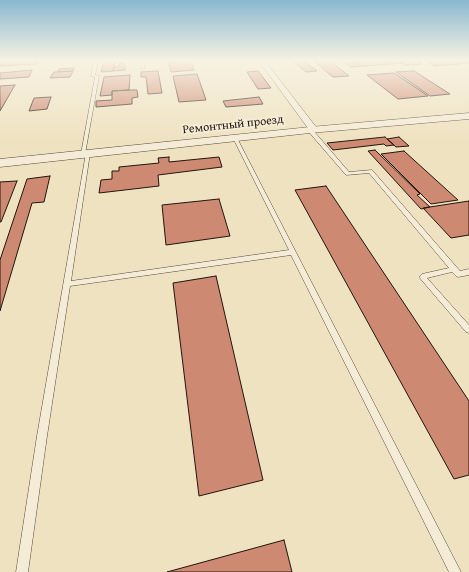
<!DOCTYPE html>
<meta charset="utf-8">
<style>
body{margin:0}
canvas{display:block;background:#efe2c1}
</style>
<canvas width="469" height="572"></canvas>
<script>
const ctx = document.querySelector('canvas').getContext('2d');
ctx.lineJoin = 'round';
function fillPath(path, color) {
  ctx.fillStyle = color;
  ctx.fill(path, 'evenodd');
}
function toPath(rows) {
  const path = new Path2D();
  for (const r of rows) {
    path.moveTo(r[0], r[1]);
    for (let i = 2; i < r.length; i += 2) path.lineTo(r[i], r[i + 1]);
  }
  return path;
}
function strokePath(path, color, width, dash) {
  ctx.strokeStyle = color;
  ctx.lineWidth = width;
  ctx.lineCap = dash ? 'butt' : 'round';
  ctx.setLineDash(dash || []);
  ctx.stroke(path);
}
function label(font, color, halo, rows, align = 'center') {
  ctx.font = font + ' "Gentium Book Plus",serif';
  ctx.lineWidth = 4;
  ctx.setLineDash([]);
  ctx.textBaseline = 'middle';
  ctx.strokeStyle = halo;
  ctx.fillStyle = color;
  for (const [text, x, y, turn = 0] of rows) {
    ctx.save();
    ctx.translate(x, y);
    ctx.rotate((+turn || 0) * Math.PI / 180);
    ctx.textAlign = isNaN(turn) ? turn : align;
    if (halo) ctx.strokeText(text, 0, 0);
    ctx.fillText(text, 0, 0);
    ctx.restore();
  }
}
const building = toPath([
 [0,61,39,61,37,64,0,66,0,61],
 [115,61,113,71,101,72,104,62,115,61],
 [168,61,191,61,194,70,171,72,168,61],
 [293,61,304,61,317,71,306,72,293,61],
 [314,61,330,61,349,76,333,77,314,61],
 [370,61,399,61,403,63,351,67,345,63,370,61],
 [399,61,417,61,422,64,406,65,399,61],
 [426,61,469,61,469,63,435,66,426,61],
 [119,63,125,63,125,70,113,71,114,67,119,67,119,63],
 [74,68,73,71,58,72,59,69,74,68],
 [32,70,29,77,0,79,0,73,32,70],
 [73,71,70,77,50,78,54,72,73,71],
 [158,71,162,93,148,94,146,77,141,77,141,72,158,71],
 [258,71,271,88,258,89,247,72,258,71],
 [414,71,450,94,430,96,396,72,414,71],
 [394,73,428,96,398,99,367,75,394,73],
 [197,74,206,100,179,102,173,76,197,74],
 [130,75,129,90,112,91,112,95,100,96,104,77,130,75],
 [15,85,0,111,0,86,15,85],
 [129,90,137,90,138,97,132,98,132,104,96,107,96,101,112,100,112,91,129,90],
 [51,97,47,109,29,111,34,98,51,97],
 [259,97,263,104,226,107,223,101,259,97],
 [385,137,394,145,386,146,384,144,333,150,327,143,385,137],
 [399,137,409,146,396,147,387,139,399,137],
 [375,150,420,194,417,195,430,207,421,209,368,151,375,150],
 [404,151,458,200,431,204,381,154,404,151],
 [169,157,169,162,219,157,222,167,158,175,159,186,99,193,101,180,112,179,112,171,119,171,119,167,159,163,158,158,169,157],
 [50,176,44,202,32,203,0,311,0,260,27,179,50,176],
 [17,181,1,222,0,222,0,182,17,181],
 [326,186,469,401,469,475,454,479,295,190,326,186],
 [219,199,230,236,166,245,162,205,219,199],
 [469,201,469,235,451,238,423,208,469,201],
 [216,276,263,480,199,496,173,283,216,276],
 [284,540,292,572,167,572,284,540]
]);
fillPath(building, '#ce8973');
strokePath(building, '#22150c', 1);
const service = toPath([
 [94,61,98,61,95,75,99,76,85,154,83,155,81,154,95,77,91,76,94,61],
 [140,61,144,61,144,69,141,68,140,61],
 [308,129,312,129,349,172,372,170,460,271,469,269,469,275,458,277,456,276,452,272,427,278,469,325,469,333,466,332,419,277,422,274,449,268,369,173,346,175,308,131,308,129],
 [233,137,237,138,461,572,449,572,291,255,70,286,47,436,28,572,16,572,37,436,86,153,88,152,90,153,71,281,289,250,233,138,233,137]
]);
const minor = toPath([
 [259,61,265,61,316,127,316,131,310,131,259,61]
]);
const tertiary = toPath([
 [469,113,469,119,310,133,0,167,0,159,310,127,469,113]
]);
strokePath(service, '#554839', 1);
strokePath(minor, '#554839', 1);
strokePath(tertiary, '#554839', 1);
fillPath(service, '#f5ecd7');
fillPath(minor, '#f5ecd7');
fillPath(tertiary, '#f5ecd7');
const sky = ctx.createLinearGradient(0, 0, 0, 141);
sky.addColorStop(0, '#89b8d1');
sky.addColorStop(0.43, '#f8f2e3');
sky.addColorStop(1, '#f8f2e300');
ctx.fillStyle = sky;
ctx.fillRect(0, 0, 469, 141);
label('12px', '#22150c', '#f5ecd7', [
 ["Ремонтный проезд",233,125,-6]
]);
</script>
